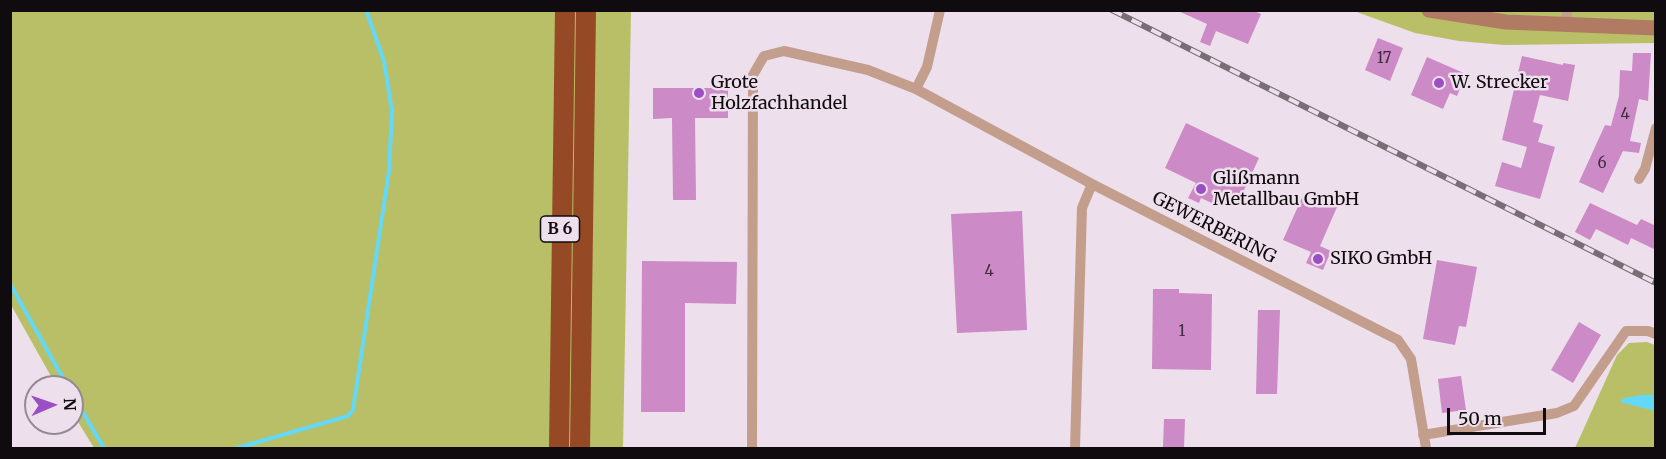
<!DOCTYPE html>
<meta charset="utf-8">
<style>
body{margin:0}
#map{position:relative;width:1666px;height:459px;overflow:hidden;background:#eddfeb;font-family:Merriweather,serif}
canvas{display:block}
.frame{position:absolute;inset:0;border:12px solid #0f0b0f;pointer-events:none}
.north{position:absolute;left:24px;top:375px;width:60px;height:60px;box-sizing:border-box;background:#eddfeb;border:2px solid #948a93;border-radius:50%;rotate:88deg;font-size:16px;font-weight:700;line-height:24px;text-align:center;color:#0f0b0f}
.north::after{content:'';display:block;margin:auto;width:21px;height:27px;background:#9b4fc2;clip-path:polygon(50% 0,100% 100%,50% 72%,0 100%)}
.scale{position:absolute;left:1447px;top:408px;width:99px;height:27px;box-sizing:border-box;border:3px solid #0f0b0f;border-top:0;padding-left:8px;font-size:18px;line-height:21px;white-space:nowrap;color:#0f0b0f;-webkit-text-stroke:4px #eddfeb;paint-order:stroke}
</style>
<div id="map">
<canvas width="1666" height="459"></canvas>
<div class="frame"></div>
<div class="north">N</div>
<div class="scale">50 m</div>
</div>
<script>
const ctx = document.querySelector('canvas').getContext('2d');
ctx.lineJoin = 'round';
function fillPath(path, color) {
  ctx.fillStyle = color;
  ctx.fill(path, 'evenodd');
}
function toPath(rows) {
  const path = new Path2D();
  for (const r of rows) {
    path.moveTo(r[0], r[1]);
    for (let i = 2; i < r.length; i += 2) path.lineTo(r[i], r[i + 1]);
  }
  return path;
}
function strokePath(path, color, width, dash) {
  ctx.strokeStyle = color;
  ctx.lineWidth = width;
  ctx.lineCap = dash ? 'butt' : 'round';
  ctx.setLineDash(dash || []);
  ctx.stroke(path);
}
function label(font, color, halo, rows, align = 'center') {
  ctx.font = font + ' Merriweather,serif';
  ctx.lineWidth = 5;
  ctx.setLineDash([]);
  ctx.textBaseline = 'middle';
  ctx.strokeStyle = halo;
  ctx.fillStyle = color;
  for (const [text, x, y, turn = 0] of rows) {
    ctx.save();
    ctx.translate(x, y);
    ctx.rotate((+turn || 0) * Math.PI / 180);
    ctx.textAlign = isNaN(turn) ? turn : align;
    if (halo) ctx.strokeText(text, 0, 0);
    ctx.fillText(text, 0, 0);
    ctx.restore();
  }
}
fillPath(toPath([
 [10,11,631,11,623,448,94,448,72,412,72,387,57,387,11,305],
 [1354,11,1655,11,1655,43,1504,45,1459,41,1415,33],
 [1647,342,1655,345,1655,448,1575,448,1617,355,1629,343]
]), '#b8bf66');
fillPath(toPath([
 [1641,395,1655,395,1655,411,1620,402,1624,398]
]), '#63d9f7');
strokePath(toPath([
 [10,284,68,387],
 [72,394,104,448],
 [237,448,348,416,353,410,389,171,392,111,384,61,366,10]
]), '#63d9f7', 4);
fillPath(toPath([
 [1176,10,1252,10,1261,14,1248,44,1216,31,1210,46,1200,42,1207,24],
 [1378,38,1403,48,1390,81,1365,70],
 [1633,53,1651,53,1648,101,1639,99,1630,141,1641,143,1639,153,1623,151,1603,193,1579,182,1605,125,1611,126,1619,96,1620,70,1632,71],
 [1522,56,1563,65,1563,63,1575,65,1568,101,1540,95,1533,122,1543,125,1538,142,1555,147,1540,199,1495,186,1502,162,1521,168,1527,147,1502,140],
 [1427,57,1466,74,1457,96,1450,93,1443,109,1411,95],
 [653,88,728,88,728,118,695,118,696,200,673,200,672,118,653,119],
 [1186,123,1259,158,1238,203,1223,196,1218,206,1201,198,1199,203,1188,198,1196,183,1165,168],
 [1304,193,1337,207,1320,246,1331,251,1323,270,1306,263,1311,252,1283,240],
 [1590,203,1637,225,1641,219,1656,226,1656,250,1631,238,1628,245,1596,229,1590,240,1575,232],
 [1022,211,1027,330,957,333,951,214],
 [1437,260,1477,267,1466,327,1459,326,1455,345,1423,339],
 [642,261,737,262,736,304,685,303,685,412,641,412],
 [1153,289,1179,289,1179,293,1212,294,1211,370,1152,369],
 [1258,310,1280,310,1277,394,1256,394],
 [1579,322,1601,335,1573,383,1551,370],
 [1461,376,1466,410,1442,413,1438,379],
 [1164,419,1185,419,1184,448,1163,447]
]), '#cc8ac6');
strokePath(toPath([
 [1567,10,1567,25],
 [916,89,927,67,940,10],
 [1639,179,1645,169,1656,128],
 [1423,435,1557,413,1574,406,1626,331,1648,331,1656,334],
 [752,448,753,75,764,56,784,51,868,70,916,89,1092,184,1398,340,1411,359,1426,448],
 [1075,448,1082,208,1092,184]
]), '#c49e8d', 10);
strokePath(toPath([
 [1429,10,1506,22,1656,28]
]), '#b17a63', 15);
strokePath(toPath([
 [559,448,565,10],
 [580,448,586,10]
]), '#954925', 20);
const rail = toPath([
 [1112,10,1656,283]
]);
strokePath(rail, '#776e76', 6);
strokePath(rail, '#eddfeb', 4, [11]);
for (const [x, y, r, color] of [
 [1439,83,6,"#9b4fc2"],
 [699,93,6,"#9b4fc2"],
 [1201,189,6,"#9b4fc2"],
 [1318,259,6,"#9b4fc2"]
]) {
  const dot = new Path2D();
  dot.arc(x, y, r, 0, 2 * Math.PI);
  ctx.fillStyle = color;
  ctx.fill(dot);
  strokePath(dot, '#eddfeb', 2);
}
label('15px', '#3e2b3d', null, [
 ["17",1384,59],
 ["4",1625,115],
 ["6",1602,164],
 ["4",989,272],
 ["1",1182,332]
]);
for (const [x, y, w] of [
 [560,229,39]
]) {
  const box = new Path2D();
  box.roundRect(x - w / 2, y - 13, w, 26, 4.5);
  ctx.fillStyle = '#eddfeb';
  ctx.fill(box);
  strokePath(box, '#0f0b0f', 1.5);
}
label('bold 16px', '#0f0b0f', null, [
 ["B 6",560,229]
]);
label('18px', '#0f0b0f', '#eddfeb', [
 ["Grote",711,83],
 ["Holzfachhandel",711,104],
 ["W. Strecker",1451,83],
 ["Glißmann",1213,179],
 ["Metallbau GmbH",1213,200],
 ["SIKO GmbH",1330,259]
], 'left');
label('18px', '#0f0b0f', '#eddfeb', [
 ["GEWERBERING",1214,228,27]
]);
</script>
